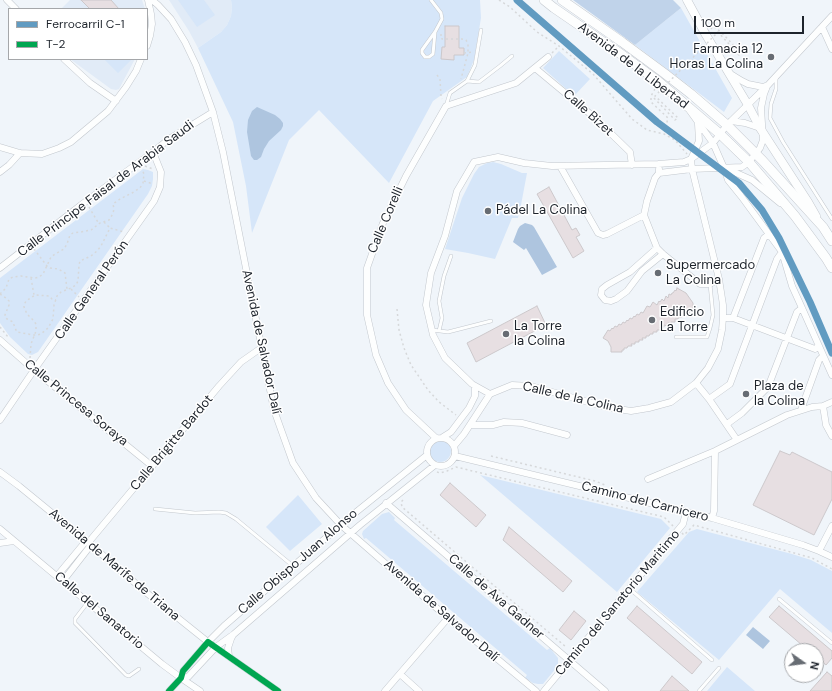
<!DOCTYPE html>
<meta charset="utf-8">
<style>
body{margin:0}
#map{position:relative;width:832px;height:691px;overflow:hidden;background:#f0f5fa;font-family:"DM Sans",sans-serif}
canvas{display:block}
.legend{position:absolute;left:8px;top:8px;width:140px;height:52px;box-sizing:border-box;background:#fff;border:1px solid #a5a7aa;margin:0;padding:5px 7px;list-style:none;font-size:12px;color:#1d232b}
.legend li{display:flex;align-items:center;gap:8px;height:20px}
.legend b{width:20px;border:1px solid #a5a7aa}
.north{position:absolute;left:784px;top:643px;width:40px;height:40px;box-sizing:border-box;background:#fff;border:1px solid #a5a7aa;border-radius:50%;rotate:104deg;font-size:11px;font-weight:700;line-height:16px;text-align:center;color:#1d232b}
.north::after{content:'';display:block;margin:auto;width:14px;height:18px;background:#676c73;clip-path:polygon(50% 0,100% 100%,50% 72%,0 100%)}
.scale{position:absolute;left:694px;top:16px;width:110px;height:18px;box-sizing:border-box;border:2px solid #1d232b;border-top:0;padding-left:5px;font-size:12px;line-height:14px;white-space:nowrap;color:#1d232b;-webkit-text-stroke:3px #fff;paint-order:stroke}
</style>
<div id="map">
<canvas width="832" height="691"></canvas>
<ul class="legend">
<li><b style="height:5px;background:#619bc1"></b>Ferrocarril C-1</li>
<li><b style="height:5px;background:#00a651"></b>T-2</li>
</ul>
<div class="north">N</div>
<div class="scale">100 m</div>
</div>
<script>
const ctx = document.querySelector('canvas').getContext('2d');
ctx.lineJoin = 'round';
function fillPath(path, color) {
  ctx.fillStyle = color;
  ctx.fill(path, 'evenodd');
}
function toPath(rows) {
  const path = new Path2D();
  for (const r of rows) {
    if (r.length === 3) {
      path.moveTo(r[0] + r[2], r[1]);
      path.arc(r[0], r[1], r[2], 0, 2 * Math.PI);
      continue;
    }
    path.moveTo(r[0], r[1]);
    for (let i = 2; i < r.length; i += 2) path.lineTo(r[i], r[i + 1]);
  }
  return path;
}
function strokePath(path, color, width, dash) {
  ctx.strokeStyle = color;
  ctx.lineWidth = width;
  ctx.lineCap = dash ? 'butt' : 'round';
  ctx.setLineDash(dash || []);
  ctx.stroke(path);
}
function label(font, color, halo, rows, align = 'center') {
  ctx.font = font + ' "DM Sans",sans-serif';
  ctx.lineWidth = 3;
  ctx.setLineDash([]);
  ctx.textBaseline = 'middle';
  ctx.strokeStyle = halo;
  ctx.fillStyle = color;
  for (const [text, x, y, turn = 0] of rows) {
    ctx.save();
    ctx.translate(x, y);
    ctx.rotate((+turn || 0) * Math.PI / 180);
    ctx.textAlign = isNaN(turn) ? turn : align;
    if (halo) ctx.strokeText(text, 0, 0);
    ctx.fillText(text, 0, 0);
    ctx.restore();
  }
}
fillPath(toPath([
 [70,0,142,0,145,9,61,9],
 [169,0,231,0,232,7,231,16,227,25,221,32,198,48,189,31],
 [70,59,135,59,119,89,116,90,111,89]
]), '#e1ebf7');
fillPath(toPath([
 [178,0,204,0,215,15,197,27],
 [231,0,480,0,481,18,474,60,467,77,433,101,389,183,319,110,289,140,252,233,246,186,233,122,198,48,221,32,227,25,231,16,232,7],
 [681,8,732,98,724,112,635,45],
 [559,51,590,79,574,96,543,68],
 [104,59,130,59,131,60,118,73],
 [493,162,501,164,522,173,527,173,521,205,518,218,512,218,495,259,468,253,445,249,462,198,474,174,479,167,487,163],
 [143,169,148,170,153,172,153,179,152,186,148,194,38,352,32,355,28,354,10,337,0,323,0,278],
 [440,451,11],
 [480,475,661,519,670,528,617,592],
 [298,495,322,524,290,551,266,527],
 [389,512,395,518,394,520,547,650,550,648,558,658,558,664,557,667,543,684,538,684,533,683,525,678,527,675,366,538,364,539,362,534,363,531,382,514],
 [697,529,792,554,811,560,832,571,832,633,780,589,719,660,637,592,689,532],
 [727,667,755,691,707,691]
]), '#d6e6f9');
fillPath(toPath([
 [573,0,673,0,681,8,635,45]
]), '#c0d3ea');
fillPath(toPath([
 [257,107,275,115,280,119,283,123,283,126,281,130,269,141,264,149,261,157,257,160,254,160,251,156,247,132,248,120,252,111],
 [525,223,532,225,534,227,557,267,542,275,526,248,524,250,513,242,518,229,520,226],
 [753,627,770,641,763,649,746,635]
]), '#aec5df');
const building = toPath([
 [81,0,111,0,119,9,90,9,81,0],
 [445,26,459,26,459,48,464,48,464,55,454,55,454,60,441,59,442,47,445,47,445,26],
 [549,187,572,230,576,228,580,235,576,237,584,251,573,258,537,194,549,187],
 [677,288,686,293,693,303,693,311,690,311,689,314,686,314,686,315,682,315,682,317,678,318,678,319,675,319,675,322,671,322,671,323,668,323,668,326,664,325,664,327,660,327,661,330,657,330,657,332,653,332,653,334,650,334,649,336,646,336,646,338,642,338,643,340,639,340,639,342,635,342,635,344,631,344,632,346,628,346,627,348,624,348,624,350,622,350,622,352,611,352,611,347,608,341,603,338,608,330,610,331,612,328,613,329,615,326,617,327,619,324,621,325,623,322,625,323,627,320,628,321,630,318,632,319,634,316,635,317,637,314,639,315,641,312,643,313,647,306,650,307,653,302,657,305,659,301,660,302,662,299,664,301,666,296,668,298,669,294,671,295,672,293,673,293,675,290,676,291,677,288],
 [537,306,546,325,476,362,467,343,537,306],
 [780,451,790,455,792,452,832,472,832,499,814,535,753,505,780,451],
 [450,483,486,515,476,527,440,495,450,483],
 [509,527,572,581,563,592,503,540,509,527],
 [637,606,702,662,692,674,627,618,637,606],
 [779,606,832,651,832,658,826,665,816,657,816,651,809,651,769,617,779,606],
 [574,611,586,621,571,640,559,630,574,611],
 [827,672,832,676,832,691,810,691,827,672],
 [672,676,689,691,660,691,672,676]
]);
fillPath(building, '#e7dfe2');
strokePath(building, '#ccc8cb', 1);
const lane = toPath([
 [431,0,441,13,442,19,435,32,422,50,422,53,425,57,429,57,433,54,435,32],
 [776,77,776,89,771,104,770,118,783,142,832,219],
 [467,81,479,82,500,66,512,56],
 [446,106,450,93,467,81,475,65,481,30],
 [432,330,448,332,491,321],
 [439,331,442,318,439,301,444,276,451,256],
 [676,337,707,337,710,328,713,315,710,284],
 [155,509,195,513,219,512,226,513,236,519,293,566],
 [630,589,712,660],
 [779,599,832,643],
 [88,602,75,619,75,623,126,675,129,676,139,669],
 [699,691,719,668]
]);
const street = toPath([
 [7,0,16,9],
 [152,0,158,5,171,19,185,42,196,65,213,112,223,152,274,410,293,463,316,498,341,525,448,618,536,691],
 [822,27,832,49],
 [147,46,150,36,152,24,151,14,148,0],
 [64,59,90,83,116,101],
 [535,68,594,117,630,152,632,165],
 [729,73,742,81,748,84,763,87,768,85],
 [690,111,713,143,724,168,728,180,741,196,782,252,792,286,802,308,832,375],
 [731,121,745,123,760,128],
 [0,147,20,153,42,154,59,148,71,142,108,111,126,87,136,71,141,59],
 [692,157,699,141,698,124],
 [691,159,692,169,719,279,723,305,723,318,722,330,718,349,708,368,696,383,671,402,649,408,631,411,606,407,531,386,512,385,490,394,472,384,445,358,433,335,426,305,431,273,445,236,457,191,474,162,498,157,524,163,552,166,658,164,684,162,691,159,713,143,727,125,768,85,832,16],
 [560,166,598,233,603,235,607,234,644,215],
 [725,168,752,180,780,203],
 [659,169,659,173,655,178,647,201,644,215,657,248,663,254,700,284,710,284,719,279],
 [0,172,9,165,20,153],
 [659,173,692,169,742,167,749,162,760,148,763,140,761,108,764,94,766,89],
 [657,248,630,272,607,285,602,289,601,295,605,300,611,301,616,299,627,291,642,271,663,254],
 [0,268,81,205,153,152,169,139,213,112],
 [723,318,733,318,764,238,769,234],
 [733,318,815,349,819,346],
 [0,340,34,370,152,466],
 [696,383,709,399,737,440],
 [709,399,730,384,777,259,782,252],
 [823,406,826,425,832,436],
 [801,410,819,360,823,356],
 [0,420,34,370,154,201,160,187,161,172,153,152],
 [727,424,742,413,768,387,797,312,802,308],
 [470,425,493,425,504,422,522,423,567,435],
 [443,437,451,432,469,408,475,396,475,386],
 [441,452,14],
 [436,438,406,410,388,383,376,355,367,315,367,268,383,223,406,176,446,106,516,83,548,57],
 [454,446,464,434,490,394],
 [455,456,712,518,803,545,819,551,832,557],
 [0,472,19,486,91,545,148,594,208,642,278,691],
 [648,479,715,451,787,415,812,407,823,406,832,402],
 [386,503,605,691],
 [712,518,714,511,715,451],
 [0,529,162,664,181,678,200,691],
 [0,543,14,541],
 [88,543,219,386,241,362,261,348],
 [819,551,832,526],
 [57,576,86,541],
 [63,581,91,545],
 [229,656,228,648,231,639,233,635],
 [400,674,419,691],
 [181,678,188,677,216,647,234,634,360,525,435,465],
 [169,691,181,678,183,671,208,642,224,626,350,517,427,455],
 [385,691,448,618],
 [544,691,683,524,686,512]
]);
const secondary = toPath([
 [687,0,706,35,748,105,760,128,808,202,816,216]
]);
const primary = toPath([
 [544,0,554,8,618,52,659,82,720,134,749,162,795,216,826,258,832,268],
 [562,0,622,42,664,73,691,94,727,125,763,161,823,227,832,241]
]);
strokePath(lane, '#c2c7cd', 4);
strokePath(street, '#c2c7cd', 7);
strokePath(secondary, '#c2c7cd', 9);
strokePath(primary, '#c2c7cd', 10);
strokePath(toPath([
 [499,0,510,7,537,32,559,46,593,74,632,119,647,130,664,134,675,140,687,154],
 [711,29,713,26,721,32],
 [440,35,442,35,442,39,462,39,466,40,468,44,468,53,461,79],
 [552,53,559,46],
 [437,75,440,79,441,96,442,99],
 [655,89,651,96,651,102,668,118,664,134],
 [145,166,153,169],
 [144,181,153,184],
 [89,207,99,224],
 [104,222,110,228],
 [34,249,47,266,50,268,58,269,65,273,67,289],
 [31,278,34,295],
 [71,289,79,297],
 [0,294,6,298,9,301,9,305,5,315,5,317,7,319,13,322,15,328,17,332,33,335,37,335,41,334,48,328,53,319,54,305,57,296,61,292,71,288,76,285,78,281,79,265,80,261,91,256,97,251,101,246,110,228,124,232],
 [0,294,6,288,9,279,13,277,21,276,35,278,39,277,43,274,51,257,55,254,64,249,67,244,70,235,73,233,81,232,91,230,100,223,109,220,111,217,113,213,114,209,113,204,120,199,132,193,140,188,143,183,144,174,142,169],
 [397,309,399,330,404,348,411,365,428,390,439,402,456,415],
 [0,327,8,337],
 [30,358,31,344,36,331,36,324,34,321,27,314,24,307,24,305,26,301,35,295,49,296,52,299,56,300],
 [491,456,595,481,605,485],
 [437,472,440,473,447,471,456,467,664,517,673,526],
 [403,500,401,502,402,507,566,647],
 [682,533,684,535,694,525,812,558,832,569]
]), '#d6d8da', 1.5, [2, 3]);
strokePath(lane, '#fdfefe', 3);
strokePath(street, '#fdfefe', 6);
strokePath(secondary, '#fdfefe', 8);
strokePath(primary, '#fdfefe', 9);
strokePath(toPath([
 [464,53,473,52],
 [654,98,675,120,678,118,655,96,718,32,739,55,741,53,721,32]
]), '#d6d8da', 1.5, [2, 3]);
strokePath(toPath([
 [169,691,181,678,183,671,208,642,278,691]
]), '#00a651', 6);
strokePath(toPath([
 [517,0,657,122,739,183,762,210,779,238,810,302,832,353]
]), '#619bc1', 7);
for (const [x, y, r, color] of [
 [771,57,4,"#676c73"],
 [488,211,4,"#676c73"],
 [658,273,4,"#676c73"],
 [652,320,4,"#676c73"],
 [506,334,4,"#676c73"],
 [746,394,4,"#676c73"]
]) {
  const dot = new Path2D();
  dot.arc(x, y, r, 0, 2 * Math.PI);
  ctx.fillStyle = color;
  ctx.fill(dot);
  strokePath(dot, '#fff', 1.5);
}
label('13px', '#1d232b', '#fff', [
 ["Farmacia 12",763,50,"right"],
 ["Horas La Colina",763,65,"right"],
 ["Pádel La Colina",496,211],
 ["Supermercado",666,266],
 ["La Colina",666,281],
 ["Edificio",660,313],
 ["La Torre",660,328],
 ["La Torre",514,327],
 ["la Colina",514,342],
 ["Plaza de",754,387],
 ["la Colina",754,402]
], 'left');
label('13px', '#1d232b', '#fff', [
 ["Avenida de la Libertad",633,66,37],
 ["Calle Bizet",588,113,42],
 ["Calle Principe Faisal de Arabia Saudi",106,189,-37],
 ["Calle Corelli",386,220,-67],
 ["Calle General Perón",92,290,-55],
 ["Avenida de Salvador Dalí",261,342,78],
 ["Calle de la Colina",573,398,13],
 ["Calle Princesa Soraya",76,403,39],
 ["Calle Brigitte Bardot",172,443,-50],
 ["Camino del Carnicero",645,502,14],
 ["Calle Obispo Juan Alonso",298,562,-41],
 ["Avenida de Marife de Triana",114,565,40],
 ["Calle de Ava Gadner",496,597,41],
 ["Camino del Sanatorio Maritimo",618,603,-50],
 ["Calle del Sanatorio",99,611,40],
 ["Avenida de Salvador Dalí",441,611,41]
]);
</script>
